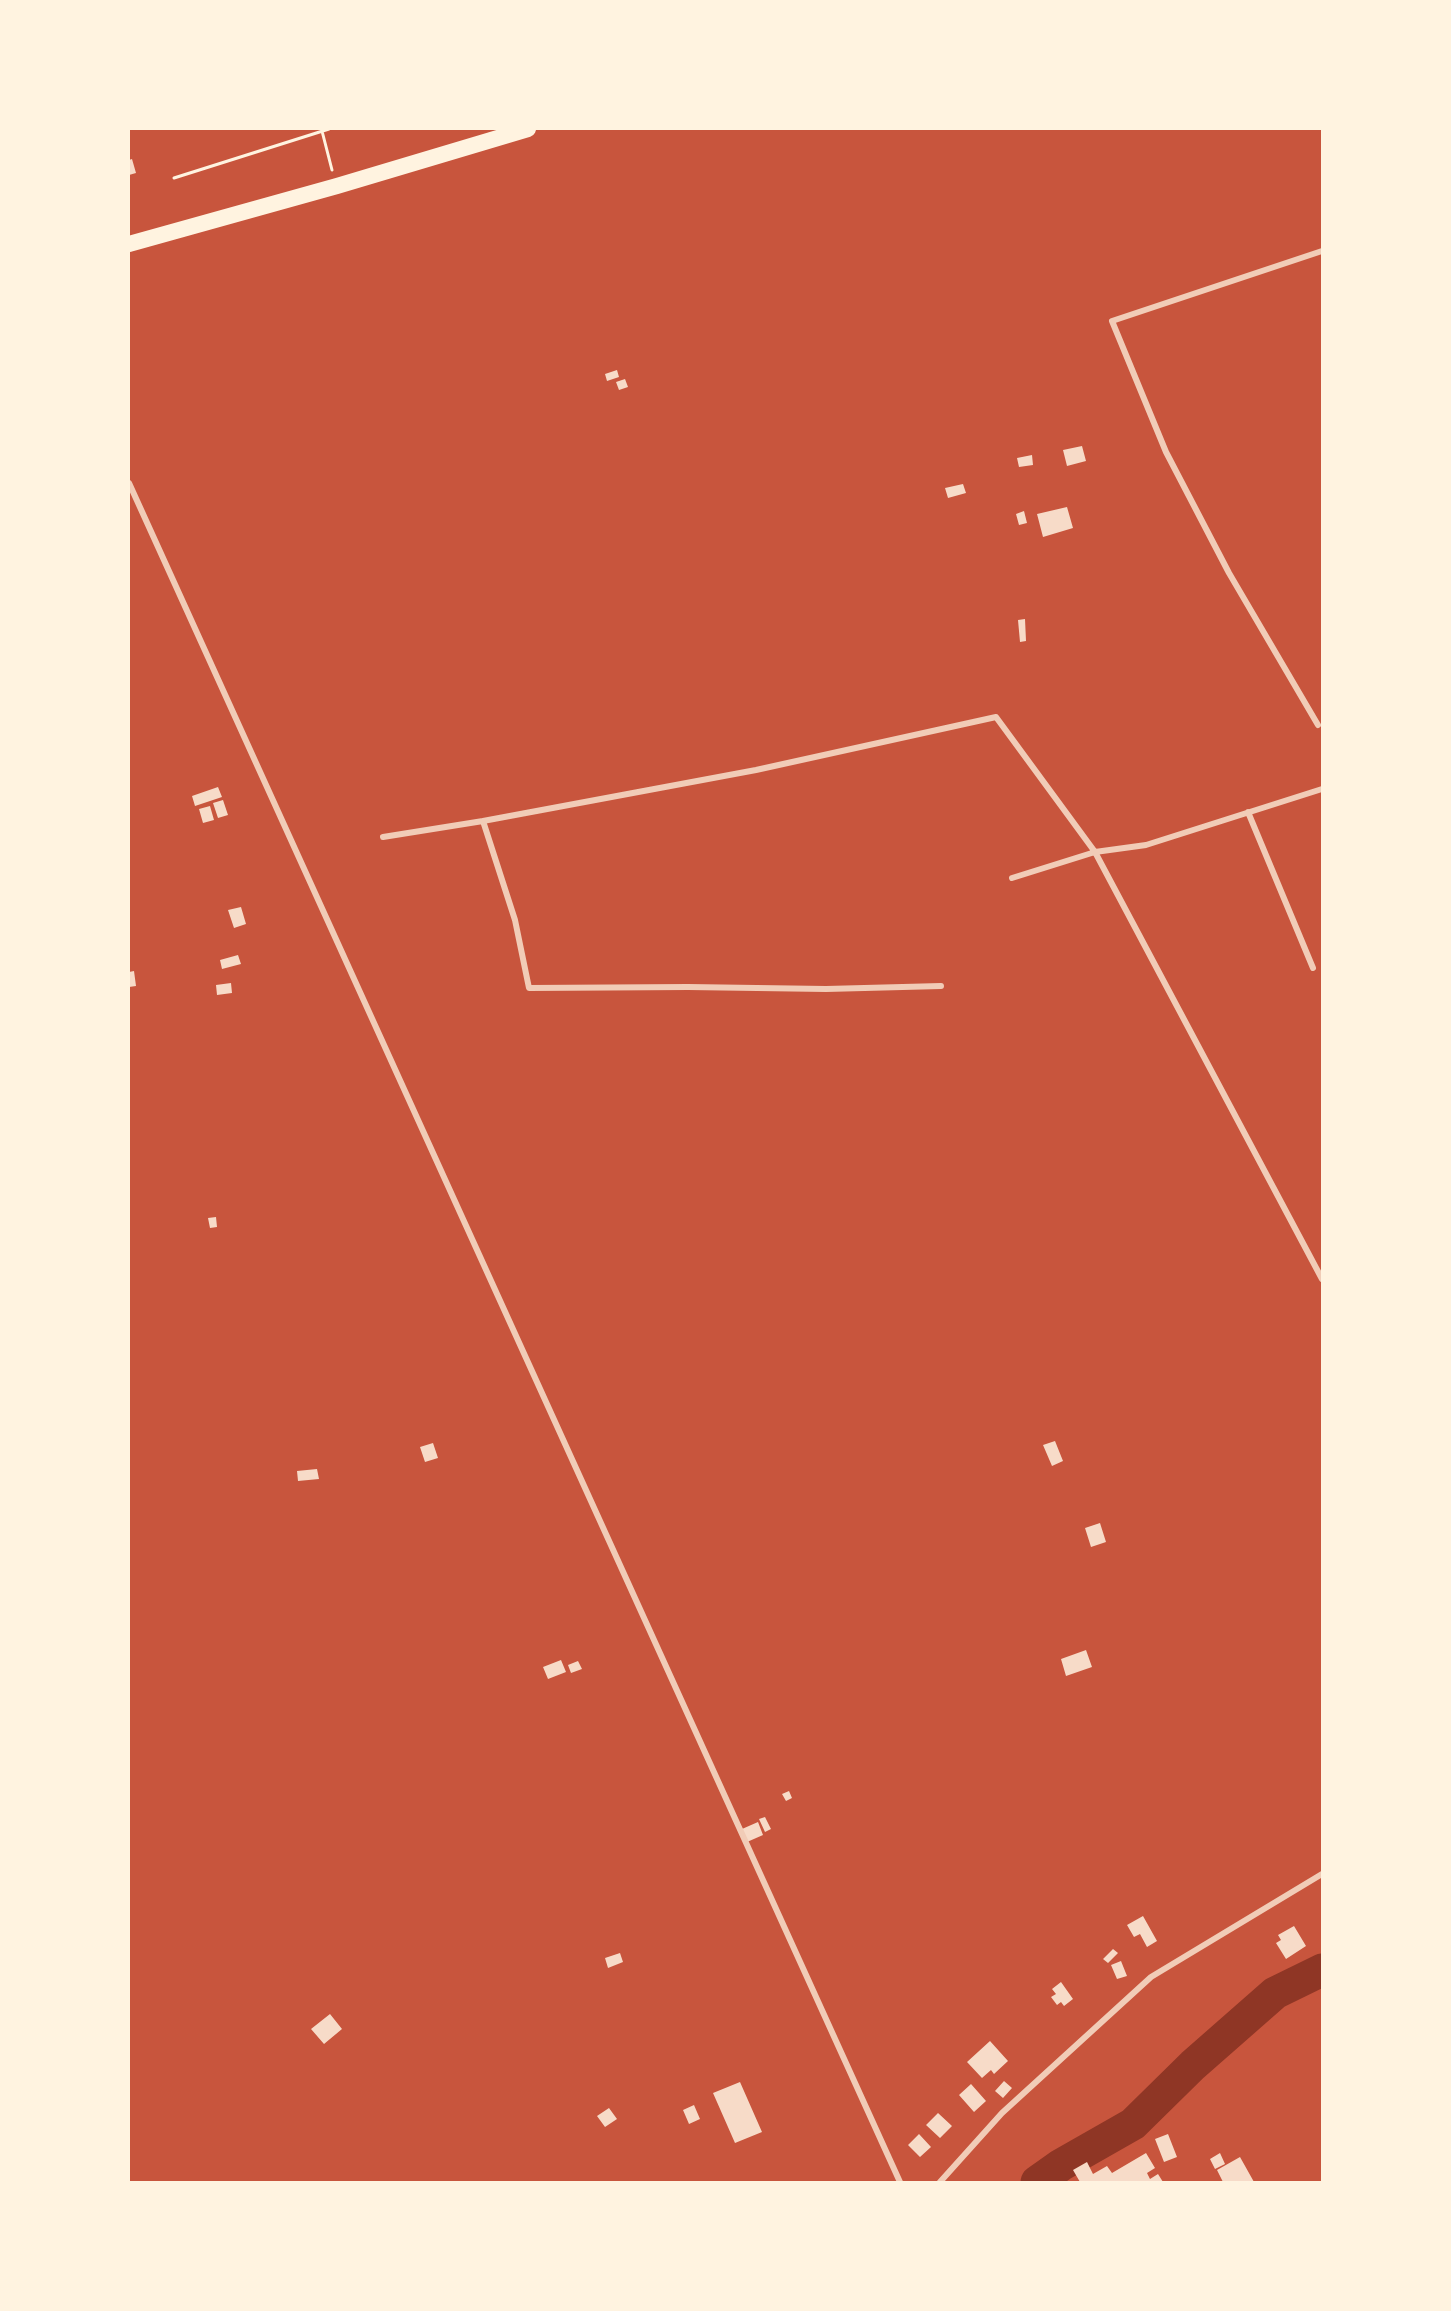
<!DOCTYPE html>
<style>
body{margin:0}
#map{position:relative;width:1451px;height:2311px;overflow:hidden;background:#c8553d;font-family:Barlow,sans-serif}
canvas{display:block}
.frame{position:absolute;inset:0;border:130px solid #fff3e0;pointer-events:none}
</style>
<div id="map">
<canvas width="1451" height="2311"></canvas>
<div class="frame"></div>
</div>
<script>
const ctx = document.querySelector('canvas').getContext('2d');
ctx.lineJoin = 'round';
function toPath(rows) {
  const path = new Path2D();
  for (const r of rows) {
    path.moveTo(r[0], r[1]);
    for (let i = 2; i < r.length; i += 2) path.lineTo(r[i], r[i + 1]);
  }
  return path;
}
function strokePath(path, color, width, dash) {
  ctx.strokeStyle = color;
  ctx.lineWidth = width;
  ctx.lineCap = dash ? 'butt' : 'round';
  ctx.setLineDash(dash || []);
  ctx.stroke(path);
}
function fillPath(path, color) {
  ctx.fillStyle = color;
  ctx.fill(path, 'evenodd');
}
strokePath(toPath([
 [1037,2182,1061,2165,1133,2124,1193,2065,1275,1993,1322,1970]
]), '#8f3625', 33);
fillPath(toPath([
 [132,159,136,173,129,175,129,160],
 [617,370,619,377,607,381,605,374],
 [625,379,628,387,619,390,616,382],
 [1082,446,1086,461,1067,466,1063,450],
 [1032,455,1033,465,1019,467,1017,458],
 [963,484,966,493,948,498,945,488],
 [1067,507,1073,528,1043,537,1037,514],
 [1024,511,1027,523,1019,525,1016,514],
 [1025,619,1026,641,1020,642,1018,620],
 [218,787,222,797,195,806,192,796],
 [223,800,228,815,218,818,213,803],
 [210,806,214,820,203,823,199,809],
 [241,907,246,924,234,928,228,910],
 [238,955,241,964,222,969,220,960],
 [134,971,136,986,129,987,129,972],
 [231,983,232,993,217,995,216,985],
 [216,1217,217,1227,210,1228,208,1218],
 [1055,1441,1063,1461,1052,1466,1043,1445],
 [433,1443,438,1458,425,1462,420,1447],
 [317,1469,319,1479,298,1481,297,1471],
 [1100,1523,1106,1542,1091,1547,1085,1528],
 [1086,1650,1092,1667,1066,1676,1061,1659],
 [561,1660,566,1672,548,1679,543,1667],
 [578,1661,582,1669,571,1673,568,1665],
 [789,1791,792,1798,786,1801,782,1794],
 [765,1817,771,1829,765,1832,759,1819],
 [758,1822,763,1835,747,1842,742,1829],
 [1143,1916,1157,1941,1147,1947,1140,1934,1134,1937,1127,1925],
 [1294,1926,1306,1946,1286,1959,1276,1943,1281,1940,1278,1935],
 [1113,1949,1118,1953,1108,1963,1103,1959],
 [620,1953,623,1962,608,1968,605,1958],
 [1121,1961,1127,1976,1117,1979,1111,1965],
 [1061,1982,1073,1999,1064,2006,1061,2002,1057,2005,1051,1997,1056,1994,1052,1989],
 [330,2014,342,2029,324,2044,311,2029],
 [990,2041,1008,2061,994,2074,991,2070,982,2078,967,2062],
 [1004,2081,1012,2088,1003,2098,995,2091],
 [740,2082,762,2132,735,2143,713,2093],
 [971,2084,986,2101,974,2112,959,2095],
 [694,2105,700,2119,689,2124,683,2110],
 [609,2108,617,2119,605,2127,597,2116],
 [938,2113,952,2126,940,2138,926,2125],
 [919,2134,931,2147,920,2157,908,2145],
 [1168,2134,1177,2157,1164,2162,1155,2139],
 [1146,2153,1155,2168,1147,2173,1150,2179,1158,2174,1163,2182,1080,2182,1073,2170,1087,2162,1093,2174,1107,2166,1112,2173],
 [1220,2153,1225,2164,1215,2169,1210,2159],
 [1240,2157,1254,2182,1223,2182,1217,2170]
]), '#f7dbc8');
strokePath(toPath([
 [322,131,332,170],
 [174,178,329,129]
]), '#fff3e0', 3);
strokePath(toPath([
 [129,483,900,2182],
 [1318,725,1229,573,1166,452,1112,321,1322,251],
 [1248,812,1313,968],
 [483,821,756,770,996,717,1095,852,1322,1279],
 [383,837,483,821,515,920,529,988,688,987,826,989,941,986],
 [1012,878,1095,852,1146,845,1322,789],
 [940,2182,1002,2113,1151,1977,1322,1874]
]), '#f1ccb7', 6);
strokePath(toPath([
 [129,244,337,186,528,129]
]), '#fff3e0', 16);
</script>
